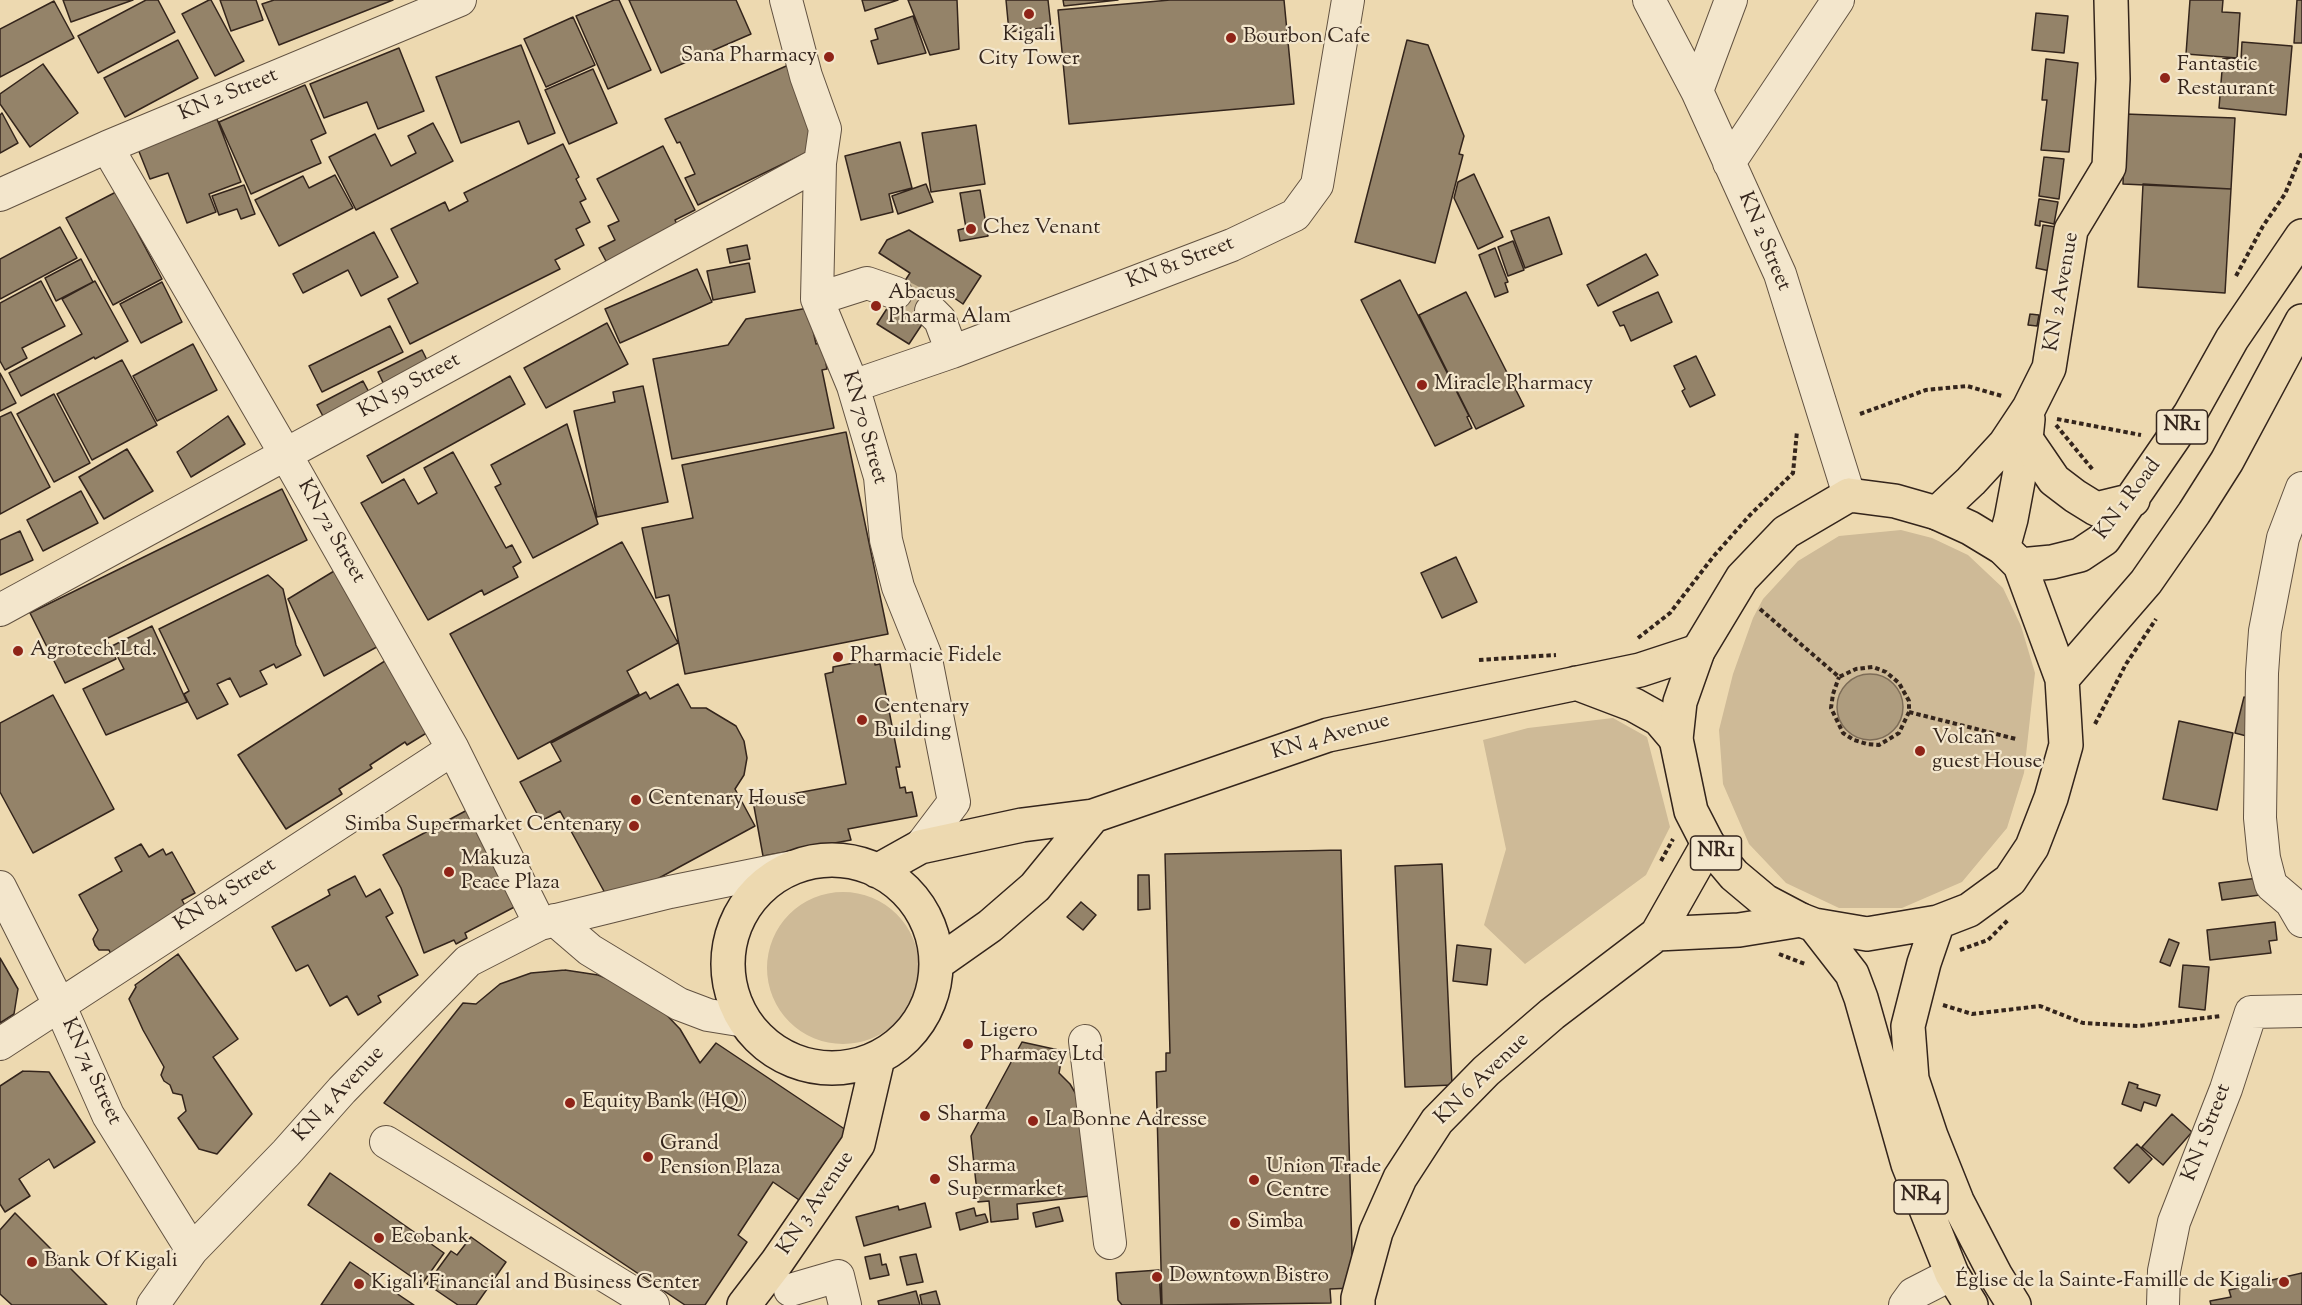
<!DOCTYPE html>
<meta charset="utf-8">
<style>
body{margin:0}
canvas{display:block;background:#edd9b0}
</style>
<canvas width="2302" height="1305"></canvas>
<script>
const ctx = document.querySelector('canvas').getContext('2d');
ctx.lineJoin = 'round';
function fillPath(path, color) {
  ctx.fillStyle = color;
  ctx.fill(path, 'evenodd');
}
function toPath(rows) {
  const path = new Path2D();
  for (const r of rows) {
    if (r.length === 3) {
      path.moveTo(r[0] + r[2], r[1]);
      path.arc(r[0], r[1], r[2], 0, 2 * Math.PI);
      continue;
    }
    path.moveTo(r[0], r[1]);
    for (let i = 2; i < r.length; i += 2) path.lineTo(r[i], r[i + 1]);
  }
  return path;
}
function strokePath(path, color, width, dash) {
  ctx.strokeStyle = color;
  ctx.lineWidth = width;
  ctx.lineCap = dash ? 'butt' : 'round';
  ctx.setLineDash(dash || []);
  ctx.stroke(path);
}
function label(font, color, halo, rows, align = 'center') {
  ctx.font = font + ' "Sorts Mill Goudy",serif';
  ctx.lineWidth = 4.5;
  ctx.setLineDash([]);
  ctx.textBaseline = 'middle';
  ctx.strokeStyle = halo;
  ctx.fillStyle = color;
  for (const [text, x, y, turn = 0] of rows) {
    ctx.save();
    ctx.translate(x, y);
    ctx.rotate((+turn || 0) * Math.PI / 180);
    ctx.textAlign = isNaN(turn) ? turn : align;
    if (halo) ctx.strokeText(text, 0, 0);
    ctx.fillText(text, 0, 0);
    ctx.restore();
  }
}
fillPath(toPath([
 [1901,530,1932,538,1968,555,2003,588,2021,626,2035,673,2024,773,2007,828,1962,882,1902,908,1839,908,1786,883,1749,844,1723,784,1719,730,1733,674,1753,618,1763,599,1798,561,1839,536],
 [1613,718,1647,737,1670,827,1646,875,1525,964,1484,925,1506,849,1483,740,1528,728],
 [843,968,76]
]), '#ceba97');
const water = toPath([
 [1870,707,33]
]);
fillPath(water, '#ae9c7e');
strokePath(water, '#7d6c57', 1.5);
const building = toPath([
 [63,0,133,0,71,22,63,0],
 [146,0,158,0,175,32,98,73,78,36,146,0],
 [209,0,211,0,244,61,215,76,182,14,209,0],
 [220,0,256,0,263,20,231,31,220,0],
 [274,0,393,0,279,45,262,4,274,0],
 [614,0,619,0,651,70,608,89,576,16,614,0],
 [629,0,736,0,751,34,661,73,629,0],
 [862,0,898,0,865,11,862,0],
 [908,0,957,0,959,49,930,55,908,0],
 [1006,0,1048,0,1051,27,1009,32,1006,0],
 [1063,0,1118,0,1064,6,1063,0],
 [1170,0,1284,0,1294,104,1069,124,1058,10,1170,0],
 [2190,0,2223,0,2222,12,2240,13,2237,58,2186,54,2190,0],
 [2297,0,2302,0,2302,43,2294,43,2297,0],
 [54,1,74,38,0,77,0,29,54,1],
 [2036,13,2068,16,2064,53,2032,50,2036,13],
 [913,16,926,53,878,64,871,41,878,39,875,29,913,16],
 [573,17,595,65,546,87,524,39,573,17],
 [178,40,198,78,125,117,104,78,178,40],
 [1407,40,1428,45,1464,136,1459,154,1463,155,1435,263,1355,242,1407,40],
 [2242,42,2292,46,2286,115,2219,108,2223,58,2241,60,2242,42],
 [521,45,555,133,528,144,519,121,461,143,436,77,521,45],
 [399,48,424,111,378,129,367,102,324,118,310,84,399,48],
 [2046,59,2078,63,2069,152,2041,150,2047,100,2042,100,2046,59],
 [800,60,818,147,698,205,685,178,695,174,680,142,677,143,665,119,800,60],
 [43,64,78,113,30,147,0,104,0,94,43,64],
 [593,69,617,123,569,144,545,90,593,69],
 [305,85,326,133,311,140,321,163,251,194,219,122,305,85],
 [2,113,18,143,0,153,0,115,2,113],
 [2125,114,2235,118,2231,189,2123,184,2125,114],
 [217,119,241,182,209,194,216,212,187,223,168,173,150,179,138,149,217,119],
 [433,123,453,161,356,210,329,157,375,134,391,166,416,153,408,136,433,123],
 [976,125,985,184,931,192,922,133,976,125],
 [900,142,912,188,889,194,893,212,861,220,845,156,900,142],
 [563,144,579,177,576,179,586,199,580,202,590,222,576,229,584,245,555,260,560,269,410,344,388,299,418,283,391,229,445,202,449,211,468,201,464,193,563,144],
 [663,146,695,210,675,220,678,227,607,263,599,248,615,240,608,226,619,221,597,179,663,146],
 [2044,157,2064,159,2059,199,2039,196,2044,157],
 [1474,174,1503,237,1478,249,1454,198,1458,182,1474,174],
 [335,175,353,208,279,246,255,200,303,176,309,188,335,175],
 [926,184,933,202,898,214,892,196,926,184],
 [2143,184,2231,189,2225,293,2138,287,2143,184],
 [244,185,255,214,241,219,237,209,219,215,212,196,244,185],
 [980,190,988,236,960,241,958,230,966,228,960,193,980,190],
 [116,192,162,279,113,305,66,218,116,192],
 [2039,199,2058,202,2054,224,2040,221,2040,226,2035,225,2039,199],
 [1549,217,1562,254,1525,268,1511,231,1549,217],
 [2043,225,2056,227,2050,271,2036,268,2043,225],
 [60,227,77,258,0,299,0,259,60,227],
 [909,230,981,276,963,304,944,291,909,344,877,324,910,273,879,253,887,240,909,230],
 [374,232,398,277,361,296,348,270,303,293,293,274,374,232],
 [1513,241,1524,270,1508,276,1498,247,1513,241],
 [747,245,750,259,730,263,727,249,747,245],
 [1495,248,1508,282,1505,283,1508,292,1495,297,1479,255,1495,248],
 [1646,254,1658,275,1598,306,1587,285,1646,254],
 [81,259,93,282,56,301,45,278,81,259],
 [749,263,755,292,713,300,707,271,749,263],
 [697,269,712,302,620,343,605,309,697,269],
 [1400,280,1469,416,1467,417,1472,428,1435,446,1361,300,1400,280],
 [41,281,65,326,22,348,27,358,5,370,0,361,0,303,41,281],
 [95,281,128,341,95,359,94,357,21,396,9,373,82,334,62,299,95,281],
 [162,282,182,322,141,343,120,304,162,282],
 [1466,292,1524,406,1476,429,1419,315,1466,292],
 [1658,292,1672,322,1631,341,1624,325,1620,326,1613,312,1658,292],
 [808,308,816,344,822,343,827,369,822,370,834,428,672,459,653,359,728,345,746,319,808,308],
 [2030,314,2039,315,2037,326,2028,325,2030,314],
 [607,323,628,364,546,408,524,368,607,323],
 [390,326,403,352,322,392,309,366,390,326],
 [193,344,217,390,157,421,133,376,193,344],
 [422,350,431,368,386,389,378,372,422,350],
 [1696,356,1715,395,1690,407,1682,391,1685,389,1674,366,1696,356],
 [122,360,157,425,92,460,57,394,122,360],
 [0,373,16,403,0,411,0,373],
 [510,376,525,404,382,483,367,456,510,376],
 [363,381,371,396,325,420,317,405,363,381],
 [643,386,668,502,597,517,574,411,615,402,613,392,643,386],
 [54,394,90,463,54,482,17,414,54,394],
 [11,412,50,487,0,514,0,417,11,412],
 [228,416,245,444,191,477,177,452,228,416],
 [567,424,598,524,533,558,495,487,501,484,491,465,567,424],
 [846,432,888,634,685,674,669,595,656,598,642,528,693,518,682,465,846,432],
 [127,449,153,491,104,519,79,477,127,449],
 [453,452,506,548,512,545,521,562,513,567,518,577,484,595,482,590,428,620,361,503,404,479,418,504,437,493,424,468,453,452],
 [282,489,307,540,106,639,116,659,65,683,30,613,282,489],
 [81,491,98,523,43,551,27,520,81,491],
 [20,531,33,560,0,575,0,540,20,531],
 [622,542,678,643,627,671,639,694,518,759,450,634,622,542],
 [1456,557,1477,602,1442,618,1421,573,1456,557],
 [344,565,384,643,324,676,288,599,344,565],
 [268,575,283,589,296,645,301,655,276,668,274,664,260,671,267,684,240,697,230,678,217,684,228,704,197,719,184,694,189,691,159,629,268,575],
 [152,626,187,702,106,735,83,689,124,669,112,646,152,626],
 [388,659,433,729,407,745,405,742,370,765,372,768,339,789,342,794,286,829,238,755,388,659],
 [874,659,875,665,880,664,900,767,896,767,900,788,905,787,906,793,912,792,917,816,848,829,851,840,763,856,753,801,846,784,825,674,833,672,833,667,874,659],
 [678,684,691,708,706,708,736,726,744,741,747,758,744,775,735,789,755,826,611,904,560,811,541,821,520,782,561,761,551,743,646,692,650,699,678,684],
 [53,695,114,809,33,853,0,792,0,723,53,695],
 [2244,697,2259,704,2258,739,2235,733,2244,697],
 [2179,721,2233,733,2217,810,2163,799,2179,721],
 [471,808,522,903,465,933,467,938,456,944,454,940,424,953,401,888,383,855,471,808],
 [141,844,149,857,163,849,166,855,172,852,195,893,182,900,190,915,112,957,109,950,99,950,95,945,93,939,98,930,79,895,122,871,115,858,141,844],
 [1341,850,1353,1288,1330,1289,1331,1303,1162,1305,1156,1072,1166,1071,1166,1053,1170,1053,1165,854,1341,850],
 [1442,864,1452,1085,1405,1087,1395,866,1442,864],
 [1138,875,1149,875,1150,909,1138,910,1138,875],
 [355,876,366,897,380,889,393,913,386,917,418,975,378,996,381,1002,358,1015,347,996,330,1006,308,965,296,971,272,927,330,895,328,890,355,876],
 [2258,878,2260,895,2222,900,2219,883,2258,878],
 [1081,902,1096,915,1083,930,1067,917,1081,902],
 [2275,922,2277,940,2269,941,2271,953,2210,960,2207,930,2275,922],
 [2169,939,2179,943,2170,966,2160,962,2169,939],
 [1457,945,1491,949,1487,985,1453,981,1457,945],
 [178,954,238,1039,213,1057,252,1114,217,1154,199,1149,178,1118,186,1111,182,1095,173,1093,170,1085,164,1081,161,1075,164,1067,143,1030,129,999,136,987,135,985,178,954],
 [0,958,18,989,14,1014,0,1023,0,958],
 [2183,965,2209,967,2205,1010,2179,1007,2183,965],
 [565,970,598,975,629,987,657,1005,680,1029,700,1063,716,1043,849,1132,802,1202,773,1182,738,1235,747,1242,705,1305,685,1305,384,1103,463,1003,476,1004,500,984,531,973,565,970],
 [1022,1042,1063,1051,1059,1073,1070,1084,1083,1106,1099,1195,1017,1204,1018,1219,991,1222,989,1201,978,1202,971,1136,1022,1042],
 [23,1071,49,1072,95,1142,54,1168,49,1159,19,1179,30,1196,5,1212,0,1204,0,1086,23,1071],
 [2129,1082,2138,1085,2137,1088,2160,1095,2156,1106,2144,1102,2141,1111,2122,1104,2129,1082],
 [2172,1114,2192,1132,2163,1165,2142,1147,2172,1114],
 [2137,1144,2152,1159,2129,1183,2114,1168,2137,1144],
 [330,1173,444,1253,422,1284,308,1205,330,1173],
 [925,1203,931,1227,864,1246,856,1217,898,1206,899,1210,925,1203],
 [1059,1207,1063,1221,1036,1227,1033,1213,1059,1207],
 [974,1208,976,1216,985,1214,988,1222,960,1230,956,1213,974,1208],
 [15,1213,107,1305,12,1305,0,1294,0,1230,15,1213],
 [471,1237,506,1262,476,1305,458,1305,427,1284,451,1251,457,1255,471,1237],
 [880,1254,882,1265,886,1264,889,1275,870,1279,865,1257,880,1254],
 [916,1254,923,1282,907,1285,900,1257,916,1254],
 [350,1262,414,1305,321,1305,350,1262],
 [1159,1270,1161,1305,1122,1305,1118,1300,1116,1273,1159,1270],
 [2302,1273,2302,1305,2211,1305,2210,1301,2231,1297,2229,1290,2302,1273],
 [916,1291,920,1305,879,1305,878,1301,916,1291],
 [936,1291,940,1305,922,1305,920,1295,936,1291]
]);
fillPath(building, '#948369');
strokePath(building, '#34251c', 1.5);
strokePath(toPath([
 [896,293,931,311]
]), '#c8b592', 32, [32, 16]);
const minor = toPath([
 [786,0,806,76,825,129,820,163,817,299,853,386,880,477,886,540,898,587,925,654,954,802,920,847],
 [1649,0,1697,91,1780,274,1849,495],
 [1697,91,1731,0],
 [107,147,286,455,453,749,540,924],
 [1729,163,1838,0],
 [0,195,107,147,460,0],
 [817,299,867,283,896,293],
 [931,311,940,320,952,352],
 [853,386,952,352,1232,245,1295,215,1317,185,1348,0],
 [2302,488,2283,538,2265,631,2262,673,2260,818,2264,858,2271,885,2291,902,2302,921],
 [0,610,820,163],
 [0,887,59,1004,108,1115,192,1250],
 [555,920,590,950,679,1004,708,1015,745,1021],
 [1085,1041,1110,1243],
 [0,1044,453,749],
 [386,1142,653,1305],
 [790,1290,838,1276,845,1305],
 [153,1305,192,1250,286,1153,342,1090,468,961,540,924,670,892,793,867],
 [1905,1305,1913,1294,1952,1274],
 [2163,1305,2164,1271,2174,1222,2226,1089,2251,1012,2302,1011]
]);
const major = toPath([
 [1937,513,1971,481,2005,444,2029,408,2049,368,2071,230,2109,167,2113,79,2111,0],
 [2003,548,2011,519,2026,439,2028,419],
 [1576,683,1634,705,1659,719,1676,739],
 [832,964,104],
 [877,871,920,847,1022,825,1093,816,1328,735,1640,670,1698,651],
 [1657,934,1739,930,1801,920],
 [936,964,990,926,1035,887,1093,816],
 [744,1305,777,1262,858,1144,878,1058],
 [1358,1305,1358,1298,1376,1232,1400,1178,1437,1121,1486,1071,1552,1014,1657,934,1708,844]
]);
const highway = toPath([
 [2026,439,2054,480,2075,496,2096,509,2133,500],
 [1849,495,1895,501,1937,513,1970,528,2003,548,2020,565,2062,679,2066,745,2051,798,2032,847,2010,880,1969,910,1938,922,1867,934,1814,925,1801,920,1765,901,1734,875,1708,844,1691,811,1676,739,1680,702,1698,651,1742,578,1786,532,1849,495],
 [2020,565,2052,562,2080,555,2104,539,2190,414,2232,339,2302,236],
 [2062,679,2146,582,2194,513,2227,461,2302,321],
 [1938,922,1924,963,1908,1026,1912,1079,1931,1136,1957,1201,1996,1276,2014,1305],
 [1814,925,1852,974,1861,998,1908,1164,1952,1274,1971,1305]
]);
strokePath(minor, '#625241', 34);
strokePath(major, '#34251c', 36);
strokePath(highway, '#34251c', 36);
strokePath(toPath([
 [2236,276,2263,226,2285,194,2302,153],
 [1860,414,1926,390,1967,386,2002,396],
 [2057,419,2141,435],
 [2056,425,2093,470],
 [1760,609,1839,677,1856,669,1873,667,1886,672,1899,683,1909,701,1909,712,1899,733,1879,745,1867,744,1854,740,1843,733,1831,708,1833,694,1839,677],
 [1638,638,1670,613,1713,557,1750,515,1793,473,1797,431],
 [1479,660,1556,655],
 [1909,712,2016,739],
 [2095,724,2126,664,2156,619],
 [1661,861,1673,839],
 [1960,950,1988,940,2008,920],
 [1779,954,1805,964],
 [1943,1005,1972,1014,2040,1006,2083,1023,2138,1026,2221,1016]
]), '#34251c', 4, [4.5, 3]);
strokePath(minor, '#f3e6cc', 32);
strokePath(major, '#edd9b0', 33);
strokePath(highway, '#edd9b0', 33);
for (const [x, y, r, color] of [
 [1029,14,6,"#8f2418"],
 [1231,38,6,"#8f2418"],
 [829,57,6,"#8f2418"],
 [2165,78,6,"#8f2418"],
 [971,229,6,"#8f2418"],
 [876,306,6,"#8f2418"],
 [1422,385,6,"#8f2418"],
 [18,651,6,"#8f2418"],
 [838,657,6,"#8f2418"],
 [862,720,6,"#8f2418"],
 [1920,751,6,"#8f2418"],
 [636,800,6,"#8f2418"],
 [634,826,6,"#8f2418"],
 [449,872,6,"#8f2418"],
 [968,1044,6,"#8f2418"],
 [570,1103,6,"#8f2418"],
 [925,1116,6,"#8f2418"],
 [1033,1121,6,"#8f2418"],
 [648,1157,6,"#8f2418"],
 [935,1179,6,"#8f2418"],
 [1254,1180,6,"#8f2418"],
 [1235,1223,6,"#8f2418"],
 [379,1238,6,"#8f2418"],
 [32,1262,6,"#8f2418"],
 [1157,1277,6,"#8f2418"],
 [2284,1282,6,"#8f2418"],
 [359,1284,6,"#8f2418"]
]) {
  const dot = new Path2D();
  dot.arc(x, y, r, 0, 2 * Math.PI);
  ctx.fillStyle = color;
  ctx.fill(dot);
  strokePath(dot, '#f3e6cc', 2);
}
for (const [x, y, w] of [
 [2182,427,51],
 [1716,853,51],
 [1921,1197,54]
]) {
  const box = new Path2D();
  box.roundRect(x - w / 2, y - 17, w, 34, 4.5);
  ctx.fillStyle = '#f3e6cc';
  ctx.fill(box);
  strokePath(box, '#34251c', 1.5);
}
label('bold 20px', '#34251c', null, [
 ["NR1",2182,427],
 ["NR1",1716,853],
 ["NR4",1921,1197]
]);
label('21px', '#34251c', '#f3e6cc', [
 ["Kigali",1029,36,"center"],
 ["City Tower",1029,60,"center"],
 ["Bourbon Cafe",1243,38],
 ["Sana Pharmacy",817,57,"right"],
 ["Fantastic",2177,66],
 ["Restaurant",2177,90],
 ["Chez Venant",983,229],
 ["Abacus",888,294],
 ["Pharma Alam",888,318],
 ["Miracle Pharmacy",1434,385],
 ["Agrotech.Ltd.",30,651],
 ["Pharmacie Fidele",850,657],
 ["Centenary",874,708],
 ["Building",874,732],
 ["Volcan",1932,739],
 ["guest House",1932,763],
 ["Centenary House",648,800],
 ["Simba Supermarket Centenary",622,826,"right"],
 ["Makuza",461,860],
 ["Peace Plaza",461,884],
 ["Ligero",980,1032],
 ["Pharmacy Ltd",980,1056],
 ["Equity Bank (HQ)",582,1103],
 ["Sharma",937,1116],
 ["La Bonne Adresse",1045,1121],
 ["Grand",660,1145],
 ["Pension Plaza",660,1169],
 ["Sharma",947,1167],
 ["Supermarket",947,1191],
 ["Union Trade",1266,1168],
 ["Centre",1266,1192],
 ["Simba",1247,1223],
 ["Ecobank",391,1238],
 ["Bank Of Kigali",44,1262],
 ["Downtown Bistro",1169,1277],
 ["Église de la Sainte-Famille de Kigali",2272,1282,"right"],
 ["Kigali Financial and Business Center",371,1284]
], 'left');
label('21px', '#34251c', '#f3e6cc', [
 ["KN 2 Street",229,96,-23],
 ["KN 2 Street",1763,242,67],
 ["KN 81 Street",1181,264,-21],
 ["KN 2 Avenue",2063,292,-80],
 ["KN 59 Street",410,387,-29],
 ["KN 70 Street",863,428,74],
 ["KN 1 Road",2129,500,-53],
 ["KN 72 Street",330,532,60],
 ["KN 4 Avenue",1331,738,-16],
 ["KN 84 Street",226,896,-33],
 ["KN 74 Street",90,1072,65],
 ["KN 6 Avenue",1483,1080,-44],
 ["KN 4 Avenue",340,1095,-47],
 ["KN 1 Street",2208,1133,-69],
 ["KN 3 Avenue",817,1204,-56]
]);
</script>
